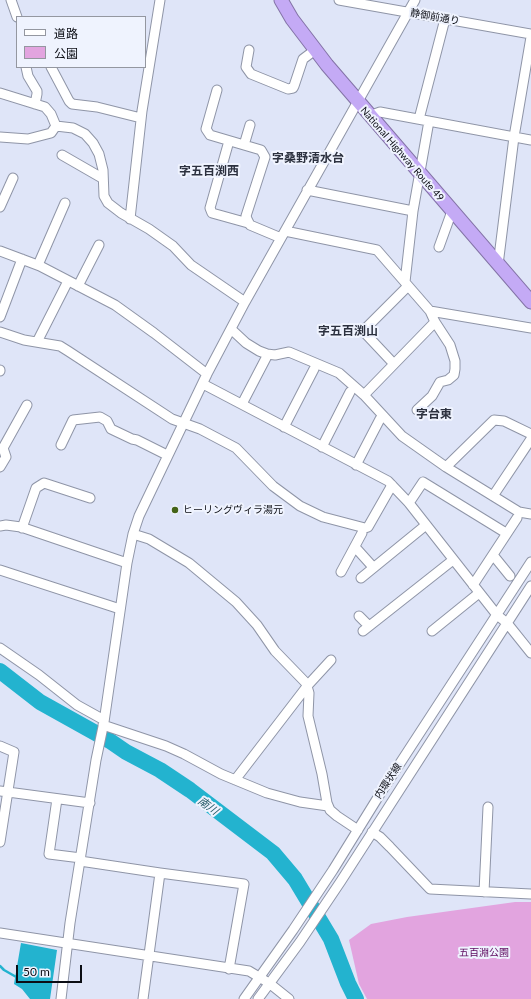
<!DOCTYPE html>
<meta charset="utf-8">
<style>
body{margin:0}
#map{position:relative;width:531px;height:999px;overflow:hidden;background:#dfe5f8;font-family:Lato,"Noto Sans JP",sans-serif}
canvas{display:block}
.legend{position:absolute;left:16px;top:16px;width:130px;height:52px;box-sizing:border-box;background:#eff3fe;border:1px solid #9497a0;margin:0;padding:5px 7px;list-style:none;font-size:12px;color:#0b0d14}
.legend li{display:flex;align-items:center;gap:8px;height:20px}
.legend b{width:20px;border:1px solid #9497a0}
.scale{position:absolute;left:16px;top:965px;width:66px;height:18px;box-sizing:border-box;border:2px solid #0b0d14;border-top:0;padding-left:5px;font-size:12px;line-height:14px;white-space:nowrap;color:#0b0d14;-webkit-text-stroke:3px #eff3fe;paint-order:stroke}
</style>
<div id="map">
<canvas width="531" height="999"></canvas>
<ul class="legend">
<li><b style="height:5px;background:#fff"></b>道路</li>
<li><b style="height:11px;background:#e2a4df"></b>公園</li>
</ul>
<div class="scale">50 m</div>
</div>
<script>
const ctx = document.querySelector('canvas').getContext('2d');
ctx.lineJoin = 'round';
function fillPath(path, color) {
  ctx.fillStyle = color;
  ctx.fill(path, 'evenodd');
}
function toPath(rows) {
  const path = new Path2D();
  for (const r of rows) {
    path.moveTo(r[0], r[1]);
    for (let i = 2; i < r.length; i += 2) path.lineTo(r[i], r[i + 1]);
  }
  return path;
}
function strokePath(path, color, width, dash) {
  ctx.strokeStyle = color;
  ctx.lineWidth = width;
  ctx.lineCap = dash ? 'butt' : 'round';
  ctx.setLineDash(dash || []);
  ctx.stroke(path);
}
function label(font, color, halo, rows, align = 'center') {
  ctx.font = font + ' Lato,"Noto Sans JP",sans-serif';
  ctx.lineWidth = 4;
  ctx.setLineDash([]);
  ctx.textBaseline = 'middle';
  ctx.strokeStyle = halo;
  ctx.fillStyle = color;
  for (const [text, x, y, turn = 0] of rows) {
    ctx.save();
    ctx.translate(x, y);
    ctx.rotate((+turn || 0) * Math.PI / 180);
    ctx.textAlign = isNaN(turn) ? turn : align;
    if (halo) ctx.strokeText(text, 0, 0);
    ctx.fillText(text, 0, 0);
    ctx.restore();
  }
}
fillPath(toPath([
 [515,902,531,902,531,999,367,999,359,984,349,940,371,924,407,917]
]), '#e2a4df');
fillPath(toPath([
 [21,943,57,950,50,999,30,999,22,989,14,984]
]), '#23b3cf');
strokePath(toPath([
 [0,966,4,970,18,978]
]), '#23b3cf', 2.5);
strokePath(toPath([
 [0,671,40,702,110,741,126,752,160,770,190,790,273,853,295,879,331,939,348,983,356,999]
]), '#23b3cf', 16);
const minor = toPath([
 [11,0,17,17],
 [339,0,531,34],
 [249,50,246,67,251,74,288,89,293,88,294,86,303,59,315,50],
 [26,67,28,76,37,91,37,94,35,104],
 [51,67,69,101,72,104,97,107,141,118],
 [217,90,206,129,210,135,261,150,265,157,246,216,247,219,250,225,281,238],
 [0,93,45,107,51,114,56,126],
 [369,116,380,112,531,140],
 [419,119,445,19],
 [0,137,28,139,51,133,56,126,73,128,85,134,93,143,99,154,103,170,104,196,108,203,121,213,149,229,173,246,191,265,245,302],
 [229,141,210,208,212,213,248,223],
 [244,145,250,125],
 [62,155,102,178],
 [307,190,413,211,429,121],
 [0,207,13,178],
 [130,219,142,111,160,0],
 [285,231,377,250,430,311,531,328],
 [439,247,452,211],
 [0,251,40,266,115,305,154,333,207,374],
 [38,265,65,203],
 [498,265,514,137,531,37],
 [405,282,413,211],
 [78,286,99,245],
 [0,317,22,259],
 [231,329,246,343,259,351,267,354,275,355,289,352,339,373,364,395,402,436,446,467,519,512,531,514],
 [0,332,24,340,60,346,68,351,172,419,200,429,236,448,273,486,300,506,323,517,365,528,368,527,392,485],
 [37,342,68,281],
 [394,364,363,331,408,286],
 [0,370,0,371],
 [203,384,388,481,409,503,497,615,507,623,531,653],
 [364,395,435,322],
 [242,404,266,358],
 [417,410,432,396,440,382,448,380,454,375,455,369,455,361,450,345,435,322,430,311],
 [284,427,314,369],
 [61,445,73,420,100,417,107,421,111,429,132,439,137,440,167,455],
 [322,447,350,392],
 [356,465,380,419],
 [0,467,6,457,3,448,27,405],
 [446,467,494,420,504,421,531,434],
 [493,496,531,439],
 [409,503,423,482,506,533],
 [0,526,6,525,21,527,127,563],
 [22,528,36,488,44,483,90,498],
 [133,534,149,539,189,563,236,602,257,625,275,651,306,683,309,693,308,716,322,774,327,803,330,810,337,816,358,830],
 [355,547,373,567],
 [493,555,510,576],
 [0,570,120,609],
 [341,572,362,533],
 [361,578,426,525],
 [473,585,517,518],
 [359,616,369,626],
 [363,631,453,560],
 [432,631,479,593],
 [0,648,39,675,77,705,104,720],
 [103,725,166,746,184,754,221,774,267,793,300,802,328,806],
 [0,746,14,752,0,842],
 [235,780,308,685,331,660],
 [0,791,90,803],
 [57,799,49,854,81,858],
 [372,832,380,837,390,847,430,889,531,894],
 [80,861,160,873,244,884,229,969],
 [484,892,488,807],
 [0,933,249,971,269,983,289,999],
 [61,999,70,923,96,760,104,722,127,563,133,534,139,516,207,374,245,302,415,0],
 [143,999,160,873],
 [244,999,293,930,333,870,380,794,531,562],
 [258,999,300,942,341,881,531,586]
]);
const highway = toPath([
 [281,0,292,19,327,65,531,302]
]);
strokePath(minor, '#8f95a7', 11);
strokePath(highway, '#8373a6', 15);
strokePath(minor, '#fff', 9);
strokePath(highway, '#c4aaf5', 13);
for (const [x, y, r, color] of [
 [175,510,4,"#446318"]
]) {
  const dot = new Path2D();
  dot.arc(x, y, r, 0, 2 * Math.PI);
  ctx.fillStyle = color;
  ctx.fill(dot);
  strokePath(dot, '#eff3fe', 1.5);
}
label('10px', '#0b0d14', '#eff3fe', [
 ["静御前通り",435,17,10],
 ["National Highway Route 49",402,154,49],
 ["内環状線",388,781,-57]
]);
label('10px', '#0b0d14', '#eff3fe', [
 ["ヒーリングヴィラ湯元",183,510]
], 'left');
label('10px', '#5d075d', '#eff3fe', [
 ["五百淵公園",484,953]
]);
label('italic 11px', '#265b67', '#eff3fe', [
 ["南川",208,806,36]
]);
label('bold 12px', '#2c313f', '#eff3fe', [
 ["字桑野清水台",308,158],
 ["字五百渕西",209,171],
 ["字五百渕山",348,331],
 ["字台東",434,414]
]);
</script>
